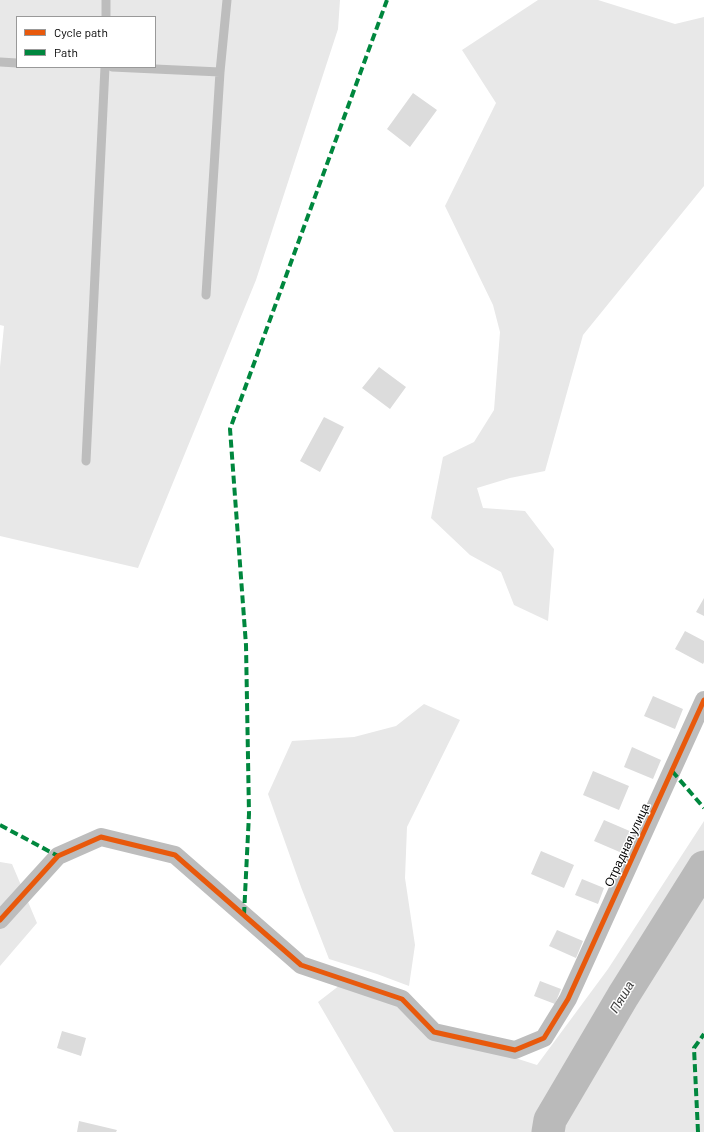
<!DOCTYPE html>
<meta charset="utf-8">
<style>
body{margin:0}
#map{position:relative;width:704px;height:1132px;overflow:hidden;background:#fff;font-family:Barlow,sans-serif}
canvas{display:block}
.legend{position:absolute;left:16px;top:16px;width:140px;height:52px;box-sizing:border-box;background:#fff;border:1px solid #999;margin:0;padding:5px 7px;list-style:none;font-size:12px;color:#000}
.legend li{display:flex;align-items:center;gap:8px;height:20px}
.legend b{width:20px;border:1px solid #999}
</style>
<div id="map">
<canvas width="704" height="1132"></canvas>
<ul class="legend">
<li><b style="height:5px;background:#e8590c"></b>Cycle path</li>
<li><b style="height:5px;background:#00873e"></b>Path</li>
</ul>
</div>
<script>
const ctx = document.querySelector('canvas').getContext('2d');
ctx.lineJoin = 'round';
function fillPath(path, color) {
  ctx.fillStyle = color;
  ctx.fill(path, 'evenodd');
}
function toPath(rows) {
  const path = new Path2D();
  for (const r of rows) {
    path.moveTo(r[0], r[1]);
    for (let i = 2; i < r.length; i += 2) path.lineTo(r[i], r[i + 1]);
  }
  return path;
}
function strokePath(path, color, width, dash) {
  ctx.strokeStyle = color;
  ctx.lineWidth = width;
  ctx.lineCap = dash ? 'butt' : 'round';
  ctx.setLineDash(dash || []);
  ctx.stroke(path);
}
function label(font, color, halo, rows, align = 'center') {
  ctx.font = font + ' Barlow,sans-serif';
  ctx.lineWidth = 3;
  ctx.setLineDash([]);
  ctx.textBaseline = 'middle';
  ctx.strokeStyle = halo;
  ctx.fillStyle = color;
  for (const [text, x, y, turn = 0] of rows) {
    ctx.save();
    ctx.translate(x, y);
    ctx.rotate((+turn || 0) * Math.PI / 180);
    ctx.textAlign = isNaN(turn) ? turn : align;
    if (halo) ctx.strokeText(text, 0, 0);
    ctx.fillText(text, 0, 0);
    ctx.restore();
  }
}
fillPath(toPath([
 [0,0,340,0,338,29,256,280,138,568,0,536,0,367,4,326,0,325],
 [17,17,155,17,155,67,17,67],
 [538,0,598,0,675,24,704,17,704,186,583,335,545,471,510,478,477,488,483,508,525,511,554,549,548,621,514,605,501,572,470,555,431,518,443,457,474,442,494,410,500,332,493,305,445,206,496,103,462,50],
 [424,704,460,720,407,827,405,878,415,945,409,986,377,974,329,959,301,887,268,794,292,741,354,737,396,726],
 [704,821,704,1132,394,1132,318,1002,353,975,434,1032,537,1065,608,969],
 [0,862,12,864,37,923,0,966]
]), '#e8e8e8');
strokePath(toPath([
 [548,1132,550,1120,623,996,704,867]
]), '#bababa', 33);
fillPath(toPath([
 [413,93,437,110,410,147,387,129],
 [379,367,406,387,390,409,362,388],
 [324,417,344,427,320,472,300,461],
 [704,598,704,616,696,612],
 [685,631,704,641,704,662,703,664,675,649],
 [653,696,683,709,675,729,644,716],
 [632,747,661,760,653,779,624,767],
 [593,771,629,786,619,810,583,795],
 [604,820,632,832,622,853,594,841],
 [541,851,574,865,564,888,531,874],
 [582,879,604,888,598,904,575,895],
 [557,930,583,941,576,958,549,946],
 [540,981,561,989,555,1004,534,996],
 [62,1031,86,1038,81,1056,57,1048],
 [79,1121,117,1130,116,1132,77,1132]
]), '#dcdcdc');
strokePath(toPath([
 [106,17,106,0],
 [0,62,17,63],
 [112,67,220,72],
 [206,295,220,72,227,0],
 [86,461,105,67]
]), '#bdbdbd', 9);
strokePath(toPath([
 [0,920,58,856,101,837,175,855,301,965,402,999,434,1032,515,1050,544,1038,568,999,704,700]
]), '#bdbdbd', 18);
strokePath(toPath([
 [672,771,704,808],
 [0,825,58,856],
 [244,915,249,814,246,645,230,429,387,0],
 [698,1132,694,1048,704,1034]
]), '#00873e', 4, [8, 4]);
strokePath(toPath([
 [0,920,58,856,101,837,175,855,301,965,402,999,434,1032,515,1050,544,1038,568,999,704,700]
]), '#e8590c', 5);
label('12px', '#000', '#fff', [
 ["Отрадная улица",627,845,-65]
]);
label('italic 13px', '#3e3e3e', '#fff', [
 ["Пяша",622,997,-59]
]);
</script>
